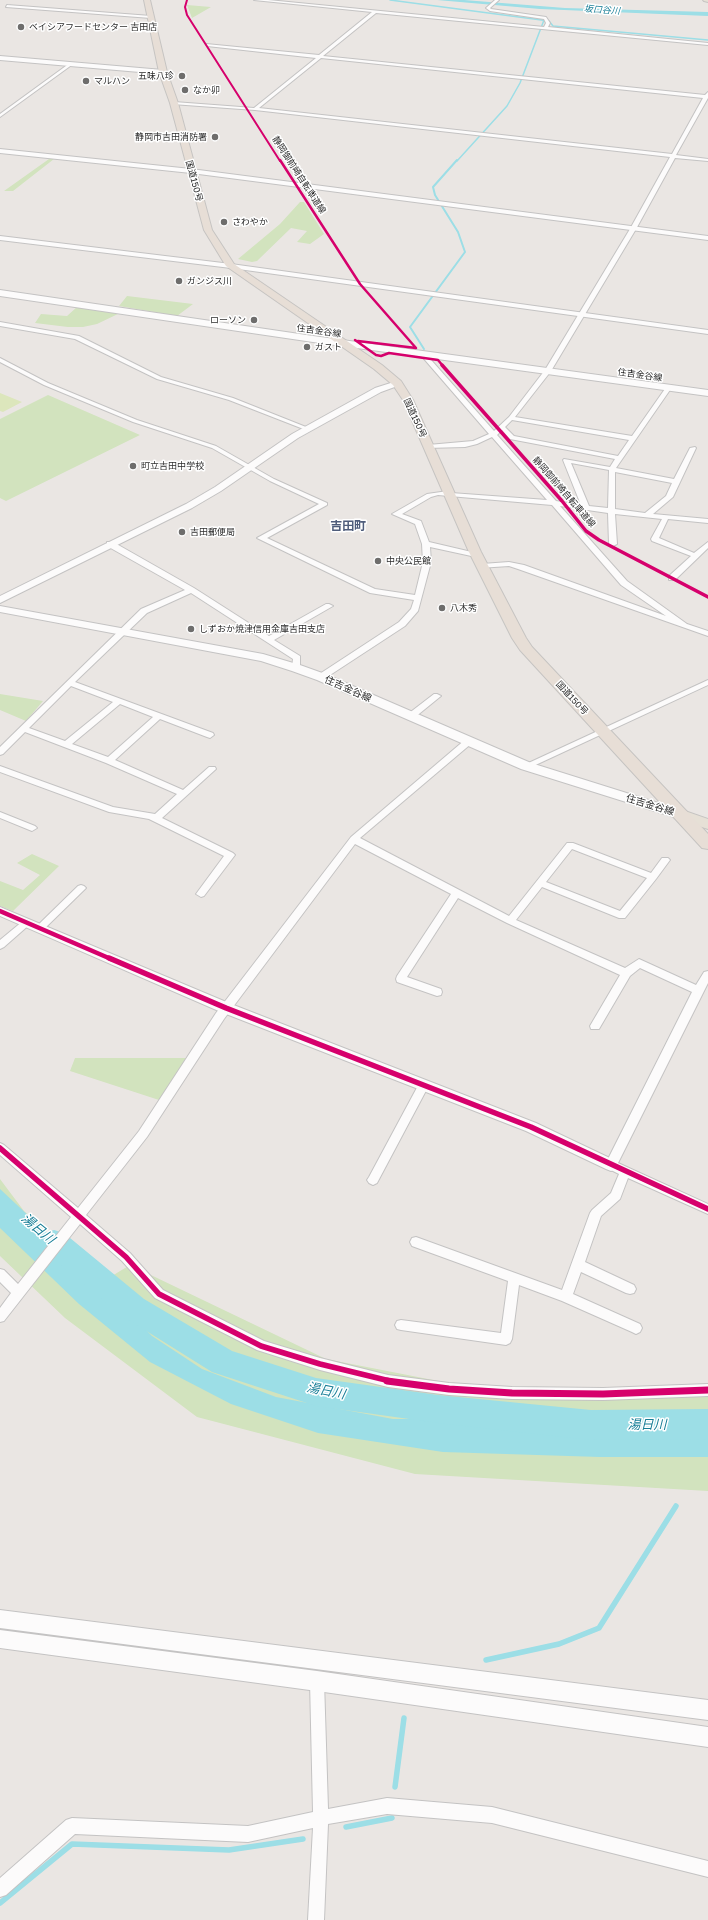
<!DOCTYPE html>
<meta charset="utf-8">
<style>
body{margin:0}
canvas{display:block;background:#eae6e3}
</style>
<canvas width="708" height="1920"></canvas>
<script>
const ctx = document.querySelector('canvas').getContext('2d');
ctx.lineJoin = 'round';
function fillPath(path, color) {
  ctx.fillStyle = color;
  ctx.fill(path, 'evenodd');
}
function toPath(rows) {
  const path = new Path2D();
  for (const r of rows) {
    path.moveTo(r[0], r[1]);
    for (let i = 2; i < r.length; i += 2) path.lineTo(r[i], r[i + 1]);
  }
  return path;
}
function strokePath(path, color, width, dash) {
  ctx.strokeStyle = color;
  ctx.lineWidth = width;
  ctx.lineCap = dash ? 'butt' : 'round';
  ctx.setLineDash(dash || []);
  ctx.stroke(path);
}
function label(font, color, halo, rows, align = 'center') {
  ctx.font = font + ' "Golos Text","Noto Sans JP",sans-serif';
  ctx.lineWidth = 3;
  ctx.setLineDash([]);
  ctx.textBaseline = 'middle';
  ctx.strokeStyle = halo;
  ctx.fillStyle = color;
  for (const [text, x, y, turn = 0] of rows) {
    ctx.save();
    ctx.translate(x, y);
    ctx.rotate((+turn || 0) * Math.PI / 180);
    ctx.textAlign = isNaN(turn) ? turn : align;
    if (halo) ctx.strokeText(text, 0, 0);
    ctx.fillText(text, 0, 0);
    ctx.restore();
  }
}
fillPath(toPath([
 [187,5,211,7,192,18],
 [49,159,54,159,13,191,4,191],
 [300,202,304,202,324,234,310,244,297,242,307,231,291,228,257,261,252,262,238,259,280,224],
 [127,296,193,304,177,316,119,306],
 [77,307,120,313,97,324,83,327,68,327,35,323,41,314,67,316],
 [48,395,140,435,6,501,0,498,0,419],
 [0,694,43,701,26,721,0,710],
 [32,854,59,866,13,911,0,906,0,881,23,890,40,875,17,863],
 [75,1058,187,1058,159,1100,70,1071],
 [0,1179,24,1211,102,1282,130,1265,326,1359,484,1390,708,1397,708,1491,415,1474,197,1417,65,1318,0,1256]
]), '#d2e3be');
fillPath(toPath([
 [0,393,22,402,3,412,0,411]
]), '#dce6bc');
fillPath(toPath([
 [437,0,464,0,565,8,708,12,708,16,540,9],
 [0,1189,79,1263,152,1336,202,1369,276,1397,393,1419,473,1419,708,1426,708,1457,600,1457,443,1452,318,1433,231,1404,150,1362,79,1304,0,1228]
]), '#9cdee6');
strokePath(toPath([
 [390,0,549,21,553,26,708,40],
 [457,161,507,106,520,83,544,20]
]), '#9cdee6', 1.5);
strokePath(toPath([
 [424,349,410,327,465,252,458,232,435,195,433,187,457,160]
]), '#9cdee6', 2);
strokePath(toPath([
 [486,1660,559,1644,599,1628,676,1506],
 [395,1787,404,1718],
 [346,1827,392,1818],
 [0,1903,72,1844,229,1850,303,1839]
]), '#9cdee6', 5.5);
fillPath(toPath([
 [54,1230,64,1233,144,1299,232,1351,316,1378,438,1395,591,1410,708,1409,708,1439,591,1440,438,1423,316,1406,212,1372,124,1317,44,1251,40,1242,44,1233,54,1230]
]), '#9cdee6');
const minor = toPath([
 [254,0,268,0,544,27,546,23,544,19,490,11,486,8,495,0,499,0,490,8,491,9,546,17,550,23,548,27,708,43,708,45,376,13,323,56,705,95,708,92,708,98,676,155,708,159,708,161,675,158,636,229,551,371,515,417,632,436,667,386,671,386,672,387,616,468,674,479,690,448,695,447,696,448,673,497,653,514,708,519,708,523,668,519,659,538,694,553,708,542,708,548,675,580,669,580,669,576,691,556,652,541,651,539,662,519,615,514,617,544,613,546,609,544,608,513,560,506,627,581,687,624,708,631,708,636,518,569,509,566,479,568,478,566,482,564,509,562,524,565,666,616,621,585,552,505,438,495,431,497,402,514,421,521,429,542,476,553,480,555,476,557,430,547,431,562,418,611,405,626,324,679,318,679,318,675,399,622,411,609,414,600,370,593,257,538,319,504,270,481,212,448,133,422,44,385,0,362,0,358,48,383,137,420,216,446,274,479,327,503,327,505,267,538,375,589,415,595,423,562,422,544,415,524,392,514,427,494,448,491,451,493,547,500,492,437,477,444,465,447,426,448,425,447,428,445,473,441,489,434,419,353,424,352,494,431,509,417,545,370,630,229,670,157,255,110,172,104,174,102,254,108,316,58,207,46,206,44,319,55,372,12,254,0],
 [321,58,703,98,672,154,259,108,321,58],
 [512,420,629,440,618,456,514,436,505,427,512,420],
 [502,430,510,439,615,459,610,467,564,459,563,460,581,505,556,501,497,435,502,430],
 [571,463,609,470,608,508,589,506,571,463],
 [615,472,672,483,666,496,645,513,615,509,615,472],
 [7,5,151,16,153,17,151,18,6,7,7,5],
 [153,22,154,24,133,24,135,23,153,22],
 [70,63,73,64,0,117,0,114,70,63],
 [0,322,79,336,161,377,233,398,311,429,306,430,229,400,157,379,75,339,0,326,0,322],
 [107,542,113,542,194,588,269,636,326,604,329,604,333,606,274,640,300,656,300,668,296,670,292,668,293,659,191,593,147,613,75,682,213,733,214,735,210,738,207,737,160,719,115,760,183,790,209,767,215,767,216,769,162,818,233,853,235,855,204,896,201,897,196,894,224,856,149,819,109,812,0,772,0,766,113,807,155,814,177,794,106,763,25,732,3,754,0,755,0,747,141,609,185,590,107,546,107,542],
 [71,686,113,702,65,741,29,728,71,686],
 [120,704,153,717,108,757,72,744,120,704],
 [708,680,708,685,529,768,523,768,522,766,708,680],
 [434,694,437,694,441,696,414,718,408,718,408,714,434,694],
 [469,738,472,739,473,741,472,743,360,838,509,916,567,843,573,843,651,873,662,858,668,858,670,860,656,879,625,918,619,918,542,887,516,920,625,968,639,959,696,985,704,972,708,971,708,983,618,1163,708,1204,708,1214,628,1178,620,1199,601,1216,585,1262,634,1285,636,1289,634,1293,630,1294,626,1293,581,1272,573,1294,640,1324,642,1328,640,1332,636,1334,632,1332,562,1301,519,1285,512,1339,510,1343,506,1345,401,1330,397,1329,395,1325,397,1321,401,1320,501,1333,508,1281,412,1246,410,1242,412,1238,416,1237,562,1290,590,1213,592,1210,611,1193,619,1174,607,1168,605,1165,692,992,640,968,630,976,599,1029,591,1029,590,1026,620,975,507,923,458,898,407,977,441,989,442,992,441,995,437,996,397,982,396,979,397,976,451,894,355,844,224,1019,147,1137,86,1215,130,1253,163,1290,264,1341,320,1358,388,1375,449,1383,512,1387,603,1388,708,1384,708,1396,603,1400,512,1399,449,1395,388,1387,320,1370,257,1350,155,1298,122,1261,80,1224,4,1321,0,1322,0,1308,11,1293,0,1282,0,1269,4,1270,18,1284,71,1217,0,1155,0,1143,4,1145,78,1208,139,1131,216,1013,351,837,466,739,469,738],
 [572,849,647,878,620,911,546,882,572,849],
 [0,812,35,826,37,828,32,831,0,818,0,812],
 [81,885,84,886,86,888,84,890,42,931,36,931,34,929,36,927,78,886,81,885],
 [26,920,31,923,29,925,4,947,0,949,0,940,23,921,26,920],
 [424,1081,428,1082,429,1085,377,1183,373,1185,369,1183,367,1180,369,1177,420,1082,424,1081],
 [317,1674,322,1676,324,1681,328,1809,387,1798,492,1807,708,1861,708,1877,492,1823,387,1814,328,1824,324,1920,308,1920,313,1828,248,1842,75,1834,6,1895,0,1897,0,1878,66,1820,72,1818,248,1826,313,1812,310,1681,312,1676,317,1674]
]);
const tertiary = toPath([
 [0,56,163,70,166,72,163,74,0,60,0,56],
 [0,149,191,169,708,236,708,240,191,173,0,153,0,149],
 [0,236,231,264,708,330,708,334,231,268,0,240,0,236],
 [397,381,400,381,400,385,381,392,298,438,221,491,192,508,0,603,0,596,186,504,215,487,292,434,375,388,397,381],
 [0,907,231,1004,536,1123,616,1161,618,1165,616,1169,611,1171,606,1169,526,1131,221,1012,0,916,0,907],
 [0,1610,708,1700,708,1720,0,1628,0,1610],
 [0,1630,317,1671,708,1727,708,1747,317,1691,0,1648,0,1630]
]);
const secondary = toPath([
 [0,290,313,336,708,390,708,396,313,342,0,296,0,290],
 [0,606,263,654,300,665,325,674,531,763,687,812,689,815,687,818,682,819,677,818,521,769,317,680,292,671,261,661,0,612,0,606]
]);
const primary = toPath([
 [703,0,708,0,708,2,704,1,703,0],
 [682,810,708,819,708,829,677,819,674,815,677,811,682,810]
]);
const trunk = toPath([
 [144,0,150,0,167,72,178,103,212,230,234,264,382,365,401,381,413,400,481,552,526,638,532,647,708,834,708,849,702,848,520,650,512,638,469,552,403,400,393,385,374,369,226,266,204,230,170,103,159,72,144,0]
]);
strokePath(minor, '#c4c3c3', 2);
strokePath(tertiary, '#c4c3c3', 2);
strokePath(secondary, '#c4c3c3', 2);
strokePath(primary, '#c6c4c2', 2);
strokePath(trunk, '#c6c4c2', 2);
fillPath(minor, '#fcfbfb');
fillPath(tertiary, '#fcfbfb');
fillPath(secondary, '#fcfbfb');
fillPath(primary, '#e6e0d6');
fillPath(trunk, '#e7ded6');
strokePath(toPath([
 [187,0,185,7,187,15,280,161]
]), '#d6006c', 2);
strokePath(toPath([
 [280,160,360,284,416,348],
 [355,340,376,355,381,356,389,353,438,360,443,366],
 [358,341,416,348]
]), '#d6006c', 2.5);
strokePath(toPath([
 [442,365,562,501,586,531,599,540,708,597]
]), '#d6006c', 3.5);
strokePath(toPath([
 [0,911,111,959]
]), '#d6006c', 4.5);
strokePath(toPath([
 [109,958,226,1008,531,1127,708,1209],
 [0,1148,126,1257,159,1294,261,1346,320,1364,394,1382]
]), '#d6006c', 5.5);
strokePath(toPath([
 [387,1381,449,1389,512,1393,603,1394,708,1390]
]), '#d6006c', 7);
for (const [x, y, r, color] of [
 [21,27,4,"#6e6d6c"],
 [182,76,4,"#6e6d6c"],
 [86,81,4,"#6e6d6c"],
 [185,90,4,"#6e6d6c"],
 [215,137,4,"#6e6d6c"],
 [224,222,4,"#6e6d6c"],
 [179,281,4,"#6e6d6c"],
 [254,320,4,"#6e6d6c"],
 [307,347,4,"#6e6d6c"],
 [133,466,4,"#6e6d6c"],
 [182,532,4,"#6e6d6c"],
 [378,561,4,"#6e6d6c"],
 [442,608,4,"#6e6d6c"],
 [191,629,4,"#6e6d6c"]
]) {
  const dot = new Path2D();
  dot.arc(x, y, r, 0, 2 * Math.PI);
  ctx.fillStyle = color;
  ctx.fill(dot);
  strokePath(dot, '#fff', 1.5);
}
label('italic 9px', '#167d96', '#fff', [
 ["坂口谷川",602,10,4]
]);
label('9px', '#2c2c2c', '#fff', [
 ["ベイシアフードセンター 吉田店",29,27],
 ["五味八珍",174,76,"right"],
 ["マルハン",94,81],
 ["なか卯",193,90],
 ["静岡市吉田消防署",207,137,"right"],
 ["さわやか",232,222],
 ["ガンジス川",187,281],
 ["ローソン",246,320,"right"],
 ["ガスト",315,347],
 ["町立吉田中学校",141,466],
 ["吉田郵便局",190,532],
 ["中央公民館",386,561],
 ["八木秀",450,608],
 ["しずおか焼津信用金庫吉田支店",199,629]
], 'left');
label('9px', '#2c2c2c', '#fff', [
 ["静岡御前崎自転車道線",299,175,57],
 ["国道150号",194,181,75],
 ["住吉金谷線",319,331,8],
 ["住吉金谷線",640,375,8],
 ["国道150号",415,418,65],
 ["静岡御前崎自転車道線",564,492,49],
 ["国道150号",572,698,47]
]);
label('10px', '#2c2c2c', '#fff', [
 ["住吉金谷線",348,689,24],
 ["住吉金谷線",650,805,17]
]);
label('bold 12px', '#4f5d7b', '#fff', [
 ["吉田町",348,526]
]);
label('italic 13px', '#167d96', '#fff', [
 ["湯日川",38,1229,40],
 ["湯日川",326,1391,11],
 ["湯日川",647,1425]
]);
</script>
